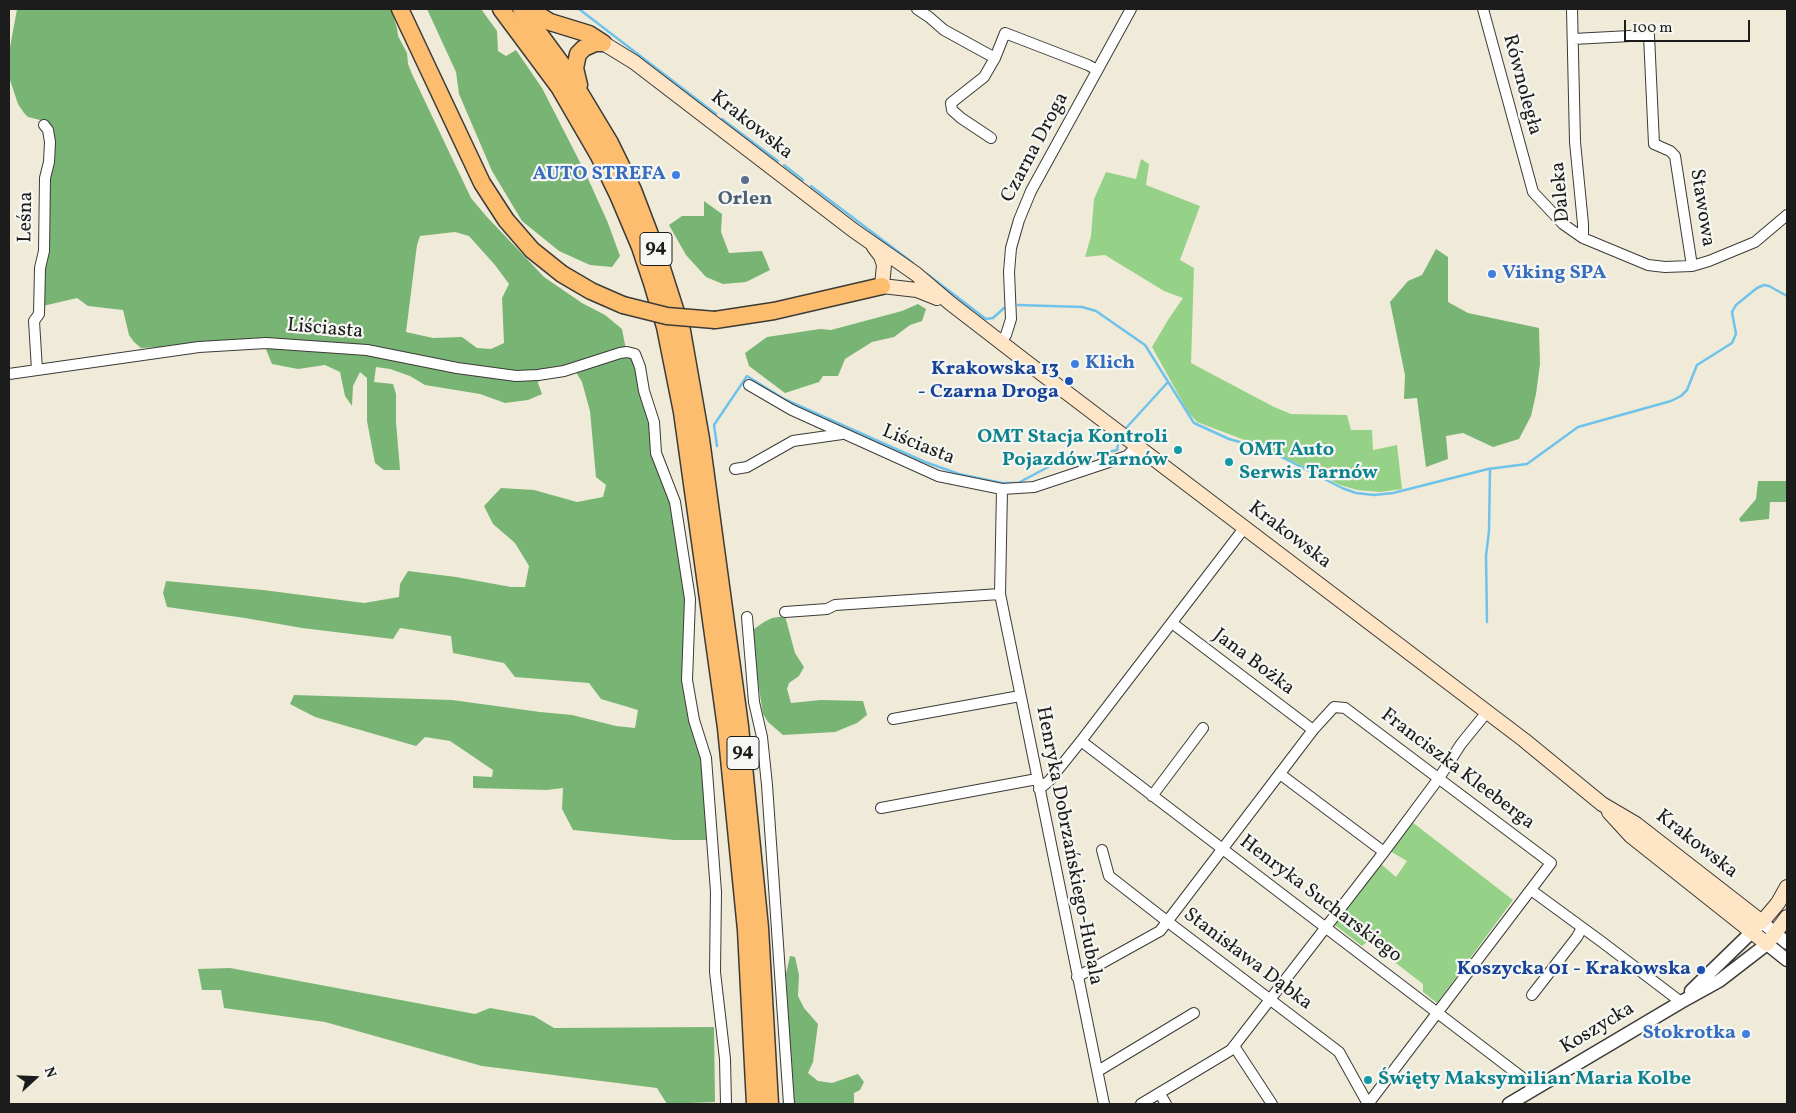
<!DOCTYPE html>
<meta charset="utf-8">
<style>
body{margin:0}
#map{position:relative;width:1796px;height:1113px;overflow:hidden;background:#f0ebd9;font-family:Vollkorn,serif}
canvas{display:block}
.frame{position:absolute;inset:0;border:10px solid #1c1c1c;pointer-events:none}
.north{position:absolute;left:10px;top:1053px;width:50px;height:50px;-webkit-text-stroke:4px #f6f6f2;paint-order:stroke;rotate:70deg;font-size:14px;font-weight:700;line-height:20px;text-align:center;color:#1c1c1c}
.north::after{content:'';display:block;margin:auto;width:18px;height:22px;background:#1c1c1c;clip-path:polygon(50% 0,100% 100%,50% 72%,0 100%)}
.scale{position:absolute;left:1624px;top:20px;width:126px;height:22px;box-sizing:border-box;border:2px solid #1c1c1c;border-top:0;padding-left:6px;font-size:15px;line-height:18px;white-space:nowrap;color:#1c1c1c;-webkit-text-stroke:4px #f6f6f2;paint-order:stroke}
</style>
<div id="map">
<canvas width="1796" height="1113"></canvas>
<div class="frame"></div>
<div class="north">N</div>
<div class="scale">100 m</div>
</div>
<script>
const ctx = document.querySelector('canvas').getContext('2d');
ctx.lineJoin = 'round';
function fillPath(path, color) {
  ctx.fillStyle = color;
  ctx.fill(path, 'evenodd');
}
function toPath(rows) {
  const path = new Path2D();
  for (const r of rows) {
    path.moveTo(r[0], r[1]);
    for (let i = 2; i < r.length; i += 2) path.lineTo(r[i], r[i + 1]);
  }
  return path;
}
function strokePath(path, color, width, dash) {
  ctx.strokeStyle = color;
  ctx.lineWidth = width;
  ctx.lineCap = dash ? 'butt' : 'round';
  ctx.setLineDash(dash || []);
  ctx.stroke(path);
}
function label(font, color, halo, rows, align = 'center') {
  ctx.font = font + ' Vollkorn,serif';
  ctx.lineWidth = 4.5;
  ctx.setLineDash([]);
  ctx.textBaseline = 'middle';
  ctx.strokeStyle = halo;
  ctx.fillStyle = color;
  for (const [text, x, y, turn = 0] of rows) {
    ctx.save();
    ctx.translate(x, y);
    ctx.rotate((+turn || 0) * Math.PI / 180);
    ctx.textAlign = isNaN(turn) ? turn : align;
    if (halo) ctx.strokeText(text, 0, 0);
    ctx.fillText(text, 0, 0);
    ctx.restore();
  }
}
fillPath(toPath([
 [1141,159,1149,164,1146,185,1200,206,1180,260,1194,268,1191,363,1274,407,1291,414,1347,415,1351,430,1372,430,1373,450,1397,445,1402,489,1380,492,1357,490,1340,485,1263,447,1197,422,1188,412,1152,347,1168,320,1183,298,1164,291,1105,255,1085,257,1091,236,1094,199,1106,172,1136,179],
 [1412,822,1513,900,1437,1003,1423,992,1423,984,1370,943,1367,942,1362,946,1335,925,1381,864,1396,877,1407,861,1390,851]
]), '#95d287');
fillPath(toPath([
 [17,9,391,9,397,28,398,36,407,53,408,64,412,74,471,198,487,217,544,277,582,303,605,315,622,329,626,350,631,349,654,423,673,501,685,574,686,636,711,840,674,840,573,830,562,809,563,788,547,790,473,788,473,776,492,777,493,770,450,741,425,737,416,746,315,717,290,704,294,695,452,700,540,712,572,715,616,726,635,728,638,710,601,699,589,683,515,677,504,663,453,653,451,636,400,628,393,639,302,628,245,618,167,607,163,593,166,581,263,590,364,603,399,597,400,584,408,571,456,577,511,587,525,587,529,566,515,543,493,524,484,506,501,488,534,490,577,502,603,497,606,485,596,477,590,411,582,382,574,369,541,374,538,383,542,394,528,400,505,403,480,394,425,385,410,376,390,369,376,367,374,382,393,384,396,394,396,422,400,470,384,470,375,463,367,421,367,378,360,372,353,386,352,406,345,396,340,372,325,365,298,369,272,364,263,342,141,348,134,342,129,335,123,310,88,306,77,298,43,306,46,125,40,120,28,117,24,113,18,104,9,77,9,53],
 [455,232,469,236,495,265,509,284,502,298,504,343,491,349,477,348,462,337,433,338,406,332,417,245,420,236],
 [427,9,481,9,497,31,498,51,506,56,516,50,542,88,585,172,608,223,620,256,612,267,590,265,559,251,522,221,492,171,459,94,456,72],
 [704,201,722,214,721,232,729,253,762,251,770,270,746,282,723,284,706,277,686,255,669,225,682,216,704,216],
 [1436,249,1448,257,1448,302,1468,313,1539,328,1540,364,1536,394,1531,416,1519,439,1493,447,1463,433,1446,436,1448,459,1426,467,1417,398,1404,399,1405,375,1390,302,1408,281,1422,275],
 [918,304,926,309,922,321,910,325,894,337,872,342,845,359,838,376,823,376,819,382,785,393,749,366,745,353,767,337,820,329,831,330,902,311],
 [1758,481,1787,481,1787,502,1770,502,1769,519,1741,522,1739,519,1756,499],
 [785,616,795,653,804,667,799,676,789,683,787,689,791,703,821,700,863,701,867,715,857,723,835,732,783,735,768,722,763,714,756,669,755,648,752,635,754,629,764,622,772,618],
 [790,956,795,957,799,975,798,996,804,1008,818,1024,813,1062,808,1073,818,1081,832,1083,858,1074,864,1082,860,1090,854,1093,854,1104,793,1104,786,974],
 [230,968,475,1014,490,1008,534,1016,554,1028,714,1027,715,1102,667,1104,657,1088,482,1066,325,1022,224,1008,221,990,202,990,198,969]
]), '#78b474');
strokePath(toPath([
 [579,9,716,114],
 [722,119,778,161],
 [784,165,803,180],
 [811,186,913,263],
 [927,274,986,319,993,318,1004,308],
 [1018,305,1082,307,1096,311,1145,345,1194,423,1229,439,1268,450,1342,488,1356,493,1374,495,1393,493,1488,469,1527,464,1578,427,1671,401,1681,396,1687,390,1697,365,1732,343,1736,334,1732,312,1736,305,1757,288,1764,285,1769,286,1787,296],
 [1127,427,1168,382],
 [717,446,714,425,747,376,784,399,925,462,959,474,1002,483,1018,483,1052,465,1117,450,1118,445],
 [1487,622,1486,556,1489,531,1490,469]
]), '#6fc3eb', 2.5);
const minor = toPath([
 [917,9,929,17,944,30,995,58,1005,33,1088,65,1097,70],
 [1483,9,1533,192,1563,224,1583,238],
 [1572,9,1575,142,1583,224,1583,238,1648,265,1665,267,1692,266,1709,261,1755,242,1787,215],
 [1573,39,1649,35,1654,144,1670,151,1675,156,1692,266],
 [991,138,961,118,952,110,951,103,984,77,995,58],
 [1000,341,1006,335,1011,319,1009,272,1011,248,1019,220,1031,191,1131,9],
 [37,370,34,321,39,314,40,268,44,251,45,178,49,162,50,142,48,130,44,125],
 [9,374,199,347,266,343,367,350,457,368,516,376,538,375,564,371,620,353,627,352,635,354,640,367,644,391,654,422,656,453,675,502,690,599,687,680,694,720,706,758,716,892,715,972,725,1059,726,1104],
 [749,385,792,410,938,476,1002,489,1034,487,1127,456,1137,446],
 [735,469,747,467,793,441,842,434],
 [1002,489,1000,594,1104,1104],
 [785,612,827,609,835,605,1000,594],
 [747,617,754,702,762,737,767,785,789,1104],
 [1172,623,1313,730],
 [893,719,1020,696],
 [1081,741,1536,1088],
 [1280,774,1384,852],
 [1039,789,1049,781,1081,741,1245,527],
 [1152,796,1203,728],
 [881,808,1037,779],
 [1102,850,1109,876,1168,922,1339,1052,1368,1104],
 [1531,890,1602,942,1681,1002],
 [1077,977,1160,931,1313,730,1334,707,1345,708,1551,863,1368,1104],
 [1532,995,1577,937,1582,928],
 [1234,1046,1272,1104],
 [1098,1071,1194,1013],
 [1160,1094,1166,1104],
 [1141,1104,1231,1050,1384,852,1439,778,1461,744,1487,712]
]);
const tertiary = toPath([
 [1691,991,1762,922,1787,943],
 [1509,1104,1681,1002,1719,981,1767,944,1787,960]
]);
const secondary = toPath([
 [603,43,634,62,853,230,916,274,950,303,1029,364,1524,740,1602,804,1636,824,1762,922,1778,903,1787,887],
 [874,247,881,256,884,265,882,286],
 [882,286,917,290,937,298],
 [1609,812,1631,836,1767,944,1787,917]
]);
const primary = toPath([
 [400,9,482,183,506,220,532,250,562,274,591,291,623,305],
 [501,9,559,87,599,156,618,195,640,247,652,283,665,327,682,412,726,728,746,930,755,1104],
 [521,9,566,70,610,143,633,190,657,253,682,331,701,439,740,726,760,928,770,1104],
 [529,9,550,22,589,34,603,43],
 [579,85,575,68,578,54,584,48,595,43,603,43],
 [715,320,774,311,882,286]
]);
strokePath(minor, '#3c3b38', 12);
strokePath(tertiary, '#3c3b38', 15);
strokePath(secondary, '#3c3b38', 16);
strokePath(primary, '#3c3b38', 19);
strokePath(minor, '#fff', 10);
strokePath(tertiary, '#fff', 12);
strokePath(secondary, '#fee5c5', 14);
strokePath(primary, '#fcbd6f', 16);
const primaryBridge = toPath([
 [623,305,667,316,715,320]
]);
strokePath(primaryBridge, '#3c3b38', 19, []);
strokePath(primaryBridge, '#fcbd6f', 16);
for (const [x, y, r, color] of [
 [676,175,5,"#3f7fe0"],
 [745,180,5,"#5c6f8a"],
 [1492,274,5,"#3f7fe0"],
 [1075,364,5,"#3f7fe0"],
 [1069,381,5,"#1a4fb4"],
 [1178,450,5,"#0f9aa8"],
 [1229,462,5,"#0f9aa8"],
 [1701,970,5,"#1a4fb4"],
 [1746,1034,5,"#3f7fe0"],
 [1368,1080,5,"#0f9aa8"]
]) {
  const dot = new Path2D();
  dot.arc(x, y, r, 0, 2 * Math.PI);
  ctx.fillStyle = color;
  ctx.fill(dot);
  strokePath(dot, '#f6f6f2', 2);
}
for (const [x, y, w] of [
 [656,249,32],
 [743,753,32]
]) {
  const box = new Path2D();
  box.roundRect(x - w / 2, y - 16.5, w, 33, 4);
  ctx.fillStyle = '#f6f6f2';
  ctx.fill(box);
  strokePath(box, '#1c1c1c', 1);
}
label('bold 19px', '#1c1c1c', null, [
 ["94",656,249],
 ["94",743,753]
]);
label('20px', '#1c1c1c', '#f6f6f2', [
 ["Równoległa",1521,85,75],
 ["Krakowska",751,126,38],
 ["Czarna Droga",1036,148,-62],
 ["Daleka",1562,192,-95],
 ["Stawowa",1701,208,81],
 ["Leśna",27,217,-89],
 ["Liściasta",325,330,5],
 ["Liściasta",918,446,22],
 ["Krakowska",1289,536,37],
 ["Jana Bożka",1253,663,37],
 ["Franciszka Kleeberga",1457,770,37],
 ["Krakowska",1696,845,38],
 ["Henryka Dobrzańskiego-Hubala",1068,846,79],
 ["Henryka Sucharskiego",1320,900,37],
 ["Stanisława Dąbka",1247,960,37],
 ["Koszycka",1598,1029,-31]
]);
label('bold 20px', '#366cbe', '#f6f6f2', [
 ["AUTO STREFA",666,175],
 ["Viking SPA",1502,274,"left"],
 ["Klich",1085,364,"left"],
 ["Stokrotka",1736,1034]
], 'right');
label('bold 20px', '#4e5e75', '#f6f6f2', [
 ["Orlen",745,200]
]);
label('bold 20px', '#164399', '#f6f6f2', [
 ["Krakowska 13",1059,370],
 ["- Czarna Droga",1059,393],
 ["Koszycka 01 - Krakowska",1691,970]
], 'right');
label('bold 20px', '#0d838f', '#f6f6f2', [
 ["OMT Stacja Kontroli",1168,438,"right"],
 ["Pojazdów Tarnów",1168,461,"right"],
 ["OMT Auto",1239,451],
 ["Serwis Tarnów",1239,474],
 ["Święty Maksymilian Maria Kolbe",1378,1080]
], 'left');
</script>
